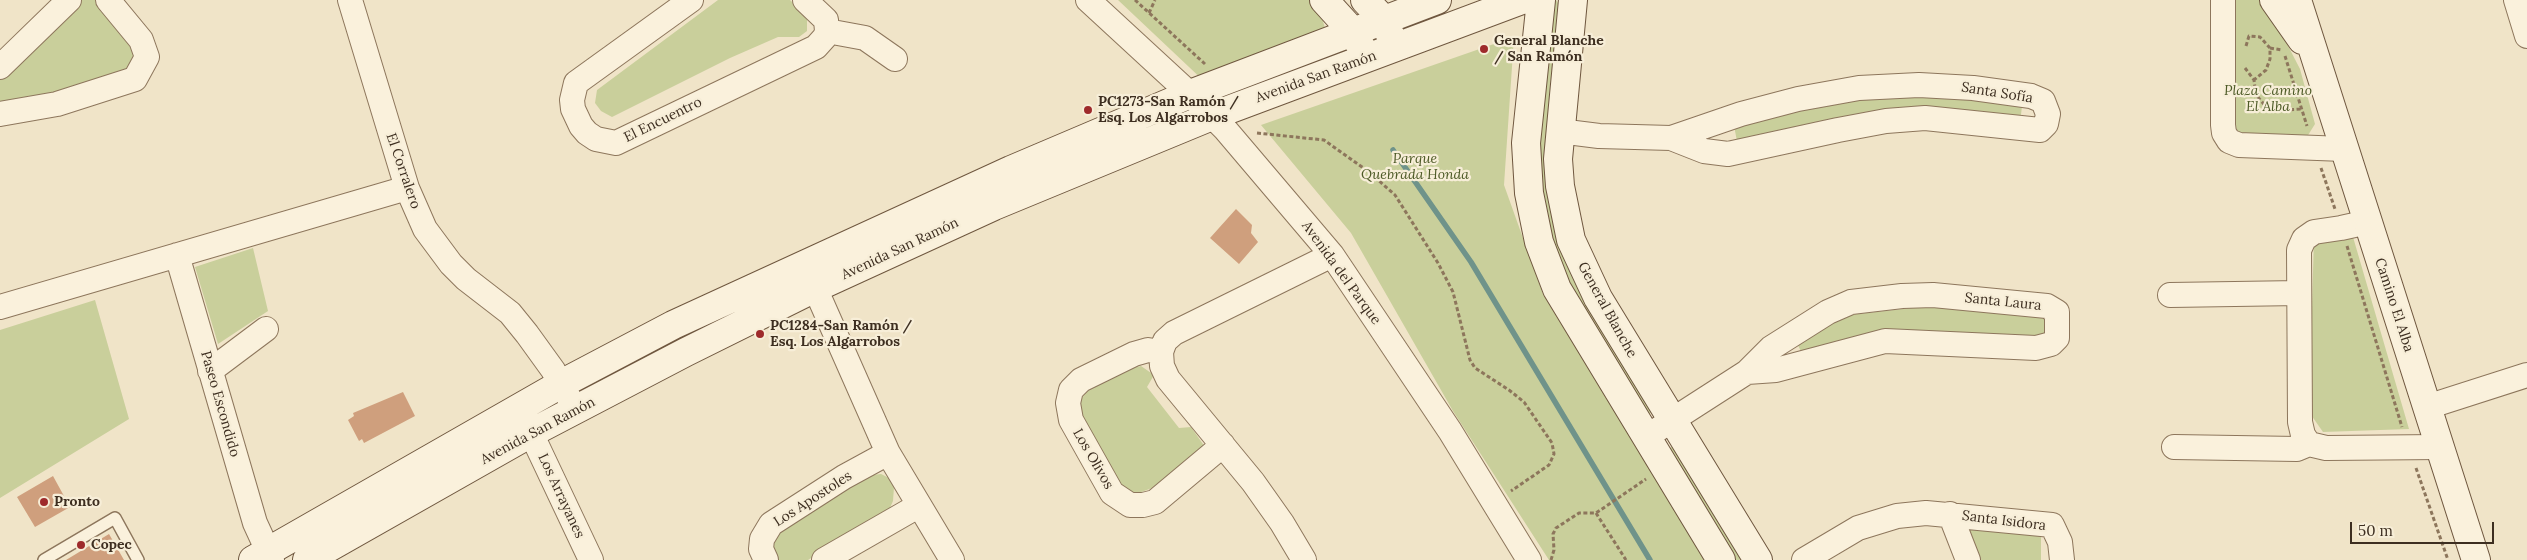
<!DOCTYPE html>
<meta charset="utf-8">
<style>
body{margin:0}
#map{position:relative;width:2527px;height:560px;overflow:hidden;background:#f0e4c8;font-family:Lora,serif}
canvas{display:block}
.scale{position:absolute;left:2350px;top:522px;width:144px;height:22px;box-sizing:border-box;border:2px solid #3d2e20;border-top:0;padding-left:6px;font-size:15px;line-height:18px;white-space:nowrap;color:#3d2e20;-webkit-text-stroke:4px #f7eed8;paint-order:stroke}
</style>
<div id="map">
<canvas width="2527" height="560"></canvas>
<div class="scale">50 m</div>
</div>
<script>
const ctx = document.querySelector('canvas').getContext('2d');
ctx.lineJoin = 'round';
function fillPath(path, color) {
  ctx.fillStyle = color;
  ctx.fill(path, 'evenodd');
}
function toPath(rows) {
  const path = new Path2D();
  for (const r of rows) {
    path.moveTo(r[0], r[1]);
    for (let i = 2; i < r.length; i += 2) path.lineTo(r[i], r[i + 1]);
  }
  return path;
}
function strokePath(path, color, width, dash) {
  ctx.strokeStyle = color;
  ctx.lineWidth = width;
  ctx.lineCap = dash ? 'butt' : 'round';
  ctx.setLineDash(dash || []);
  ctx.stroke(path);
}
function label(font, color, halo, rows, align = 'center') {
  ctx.font = font + ' Lora,serif';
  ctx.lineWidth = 4.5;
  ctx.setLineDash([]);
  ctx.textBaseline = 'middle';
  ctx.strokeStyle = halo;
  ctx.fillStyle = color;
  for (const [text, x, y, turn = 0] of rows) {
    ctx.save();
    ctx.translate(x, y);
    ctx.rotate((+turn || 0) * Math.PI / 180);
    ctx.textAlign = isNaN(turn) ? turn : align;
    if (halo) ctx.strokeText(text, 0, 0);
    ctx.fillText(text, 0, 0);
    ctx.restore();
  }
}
fillPath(toPath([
 [72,0,107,0,141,39,126,78,0,107,0,77],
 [718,0,790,0,807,16,807,31,799,37,778,37,730,58,612,117,601,111,595,103,597,90],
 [1118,0,1315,0,1318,3,1326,32,1207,84],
 [1551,0,1556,0,1558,3,1548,110,1546,161,1549,206,1575,281,1610,338,1652,412,1649,414,1646,414,1562,273,1538,191,1538,120],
 [2227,0,2263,0,2267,5,2300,69,2315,124,2305,140,2245,139,2229,120],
 [1514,37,1504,185,1543,294,1705,560,1549,560,1453,411,1351,233,1261,125],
 [1919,91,2023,99,2020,122,1737,141,1734,126,1799,105],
 [2314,237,2353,237,2409,429,2323,432,2309,412],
 [253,248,268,311,218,344,195,267],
 [800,282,589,388,588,385,672,337],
 [95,300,129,419,0,498,0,330],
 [1986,306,2048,317,2044,339,1804,358,1797,343,1810,330,1849,315,1920,307],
 [1141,366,1154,375,1147,387,1179,428,1191,427,1205,447,1152,488,1136,494,1120,487,1082,419,1080,405,1081,399,1088,391,1131,368],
 [1673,446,1747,560,1736,560,1667,450],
 [881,474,889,478,894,487,893,501,889,510,808,560,776,560,770,542,773,531,872,475],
 [1965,525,2041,536,2041,560,1981,560]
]), '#c9cf9b');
strokePath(toPath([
 [1393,150,1471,262,1650,560]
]), '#6f938a', 5.5);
fillPath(toPath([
 [1236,209,1252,225,1251,233,1258,242,1239,264,1210,238],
 [403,392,415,416,364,443,362,439,359,441,348,420,354,416,353,413],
 [53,476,70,507,35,527,17,497],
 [109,534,124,560,66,560]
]), '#cf9f7d');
const lane = toPath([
 [44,560,115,518,138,560]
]);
const street = toPath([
 [350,0,407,188,425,229,451,264,466,279,510,313,527,334,553,370,576,410],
 [691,0,576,83,572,100,573,109,581,126,587,133,596,139,616,143,816,47,825,37,827,31,826,20,805,0],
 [1088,0,1190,94,1225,129,1332,255,1450,431,1529,560],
 [2223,0,2223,125,2224,133,2229,141,2239,145,2344,149],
 [2516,0,2527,36],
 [827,31,865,38,895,59],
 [0,67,69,0],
 [0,114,57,104,135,79,147,57,141,40,108,0],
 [1559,131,1599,136,1671,138,1704,151,1728,154,1838,130,1886,121,1925,118,2040,130,2046,124,2048,114,2043,101,2031,96,1973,88,1919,85,1859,88,1798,99,1741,114,1671,138],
 [2368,222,2341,228,2314,232,2304,239,2299,250,2300,422,2303,435,2309,444,2326,448,2440,447],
 [177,255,255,523,272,560],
 [808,272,888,453,952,560],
 [2170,295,2299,293],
 [0,307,407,188],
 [1161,352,1148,350,1134,354,1081,380,1071,390,1068,403,1071,420,1112,493,1130,505,1143,505,1155,502,1223,445],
 [210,371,266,329],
 [2427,407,2527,375],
 [531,433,591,560],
 [1646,437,1747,372,1771,348,1828,312,1851,302,1902,296,1933,295,2047,306,2057,312,2057,338,2051,344,2036,348,1885,341,1776,370,1747,372],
 [2174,447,2297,449,2309,444],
 [1950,514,1968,560],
 [766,560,761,549,762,539,771,524,844,477,888,453],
 [824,560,918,506],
 [1304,560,1282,523,1253,482,1168,379,1162,366,1161,352,1165,341,1174,333,1332,255],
 [1804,560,1858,528,1897,516,1926,513,2052,525,2060,542,2062,560]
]);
const secondary = toPath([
 [1324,0,1354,33,1361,47],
 [1365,0,1384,20,1391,37],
 [1541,0,1526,143,1529,193,1539,242,1557,289,1721,560],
 [1573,0,1558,159,1560,186,1571,240,1598,298,1758,560],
 [2274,0,2302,40],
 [2297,0,2476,560],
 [253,560,561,384,673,325,1011,170,1190,94,1437,0],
 [307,560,531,433,686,352,815,288,994,206,1212,116,1522,0]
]);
strokePath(lane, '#8d765c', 14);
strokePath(street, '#8d765c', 26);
strokePath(secondary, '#6f573f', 30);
strokePath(toPath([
 [1135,0,1205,64],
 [1149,13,1155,0],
 [2246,46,2249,36,2260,37,2270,48,2270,59,2266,70,2254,80],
 [2270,48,2282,50],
 [2285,56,2307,126],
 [2245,68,2254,80,2256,95,2270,111,2301,109],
 [2243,94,2256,95],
 [1257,133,1324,140,1369,172,1395,195,1438,263,1453,292,1470,360,1475,368,1509,390,1524,402,1552,443,1554,454,1549,465,1511,491],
 [2321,168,2335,209],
 [2347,246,2402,427],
 [2416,468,2448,560],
 [1596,513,1626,560],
 [1551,560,1554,550,1553,534,1556,528,1579,513,1596,513,1646,479]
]), '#8d765c', 3, [4, 2.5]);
strokePath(lane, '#faf1dc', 11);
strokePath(street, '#faf1dc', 24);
strokePath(secondary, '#faf1dc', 28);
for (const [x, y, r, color] of [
 [1484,49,5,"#9e2a2b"],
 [1088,110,5,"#9e2a2b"],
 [760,334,5,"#9e2a2b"],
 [44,502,5,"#9e2a2b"],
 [81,545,5,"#9e2a2b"]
]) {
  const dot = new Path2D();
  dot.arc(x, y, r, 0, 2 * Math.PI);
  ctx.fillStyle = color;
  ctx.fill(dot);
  strokePath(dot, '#f7eed8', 2);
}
label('bold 14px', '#3d2e20', '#f7eed8', [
 ["General Blanche",1494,41],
 ["/ San Ramón",1494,57],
 ["PC1273-San Ramón /",1098,102],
 ["Esq. Los Algarrobos",1098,118],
 ["PC1284-San Ramón /",770,326],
 ["Esq. Los Algarrobos",770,342],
 ["Pronto",54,502],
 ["Copec",91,545]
], 'left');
label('14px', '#3d2e20', '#f7eed8', [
 ["Avenida San Ramón",1316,77,-20],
 ["Santa Sofía",1997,93,9],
 ["El Encuentro",663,120,-26],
 ["El Corralero",403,171,71],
 ["Avenida San Ramón",900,249,-25],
 ["Avenida del Parque",1341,273,54],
 ["Santa Laura",2003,302,6],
 ["Camino El Alba",2394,305,72],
 ["General Blanche",1607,310,61],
 ["Paseo Escondido",220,404,74],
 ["Avenida San Ramón",538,431,-28],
 ["Los Olivos",1093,459,60],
 ["Los Arrayanes",561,496,65],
 ["Los Apostoles",813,499,-33],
 ["Santa Isidora",2004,521,7]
]);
label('italic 14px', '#4d5a26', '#f7eed8', [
 ["Plaza Camino",2268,91],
 ["El Alba",2268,107],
 ["Parque",1415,159],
 ["Quebrada Honda",1415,175]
]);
</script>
